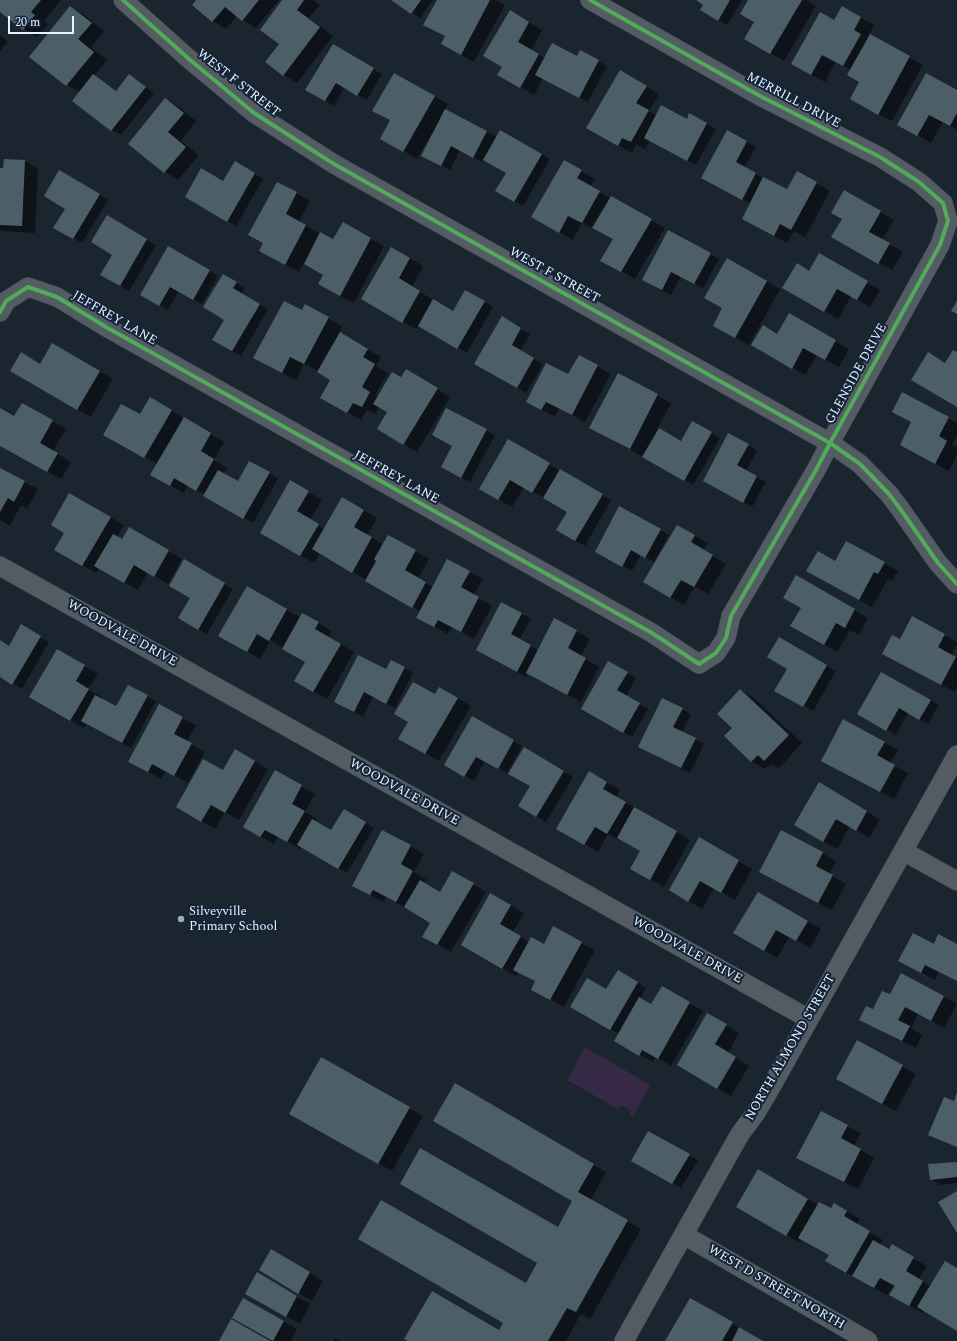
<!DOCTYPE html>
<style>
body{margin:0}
#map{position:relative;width:957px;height:1341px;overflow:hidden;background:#1b252f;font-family:Spectral,serif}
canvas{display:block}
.scale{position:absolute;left:8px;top:16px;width:66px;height:18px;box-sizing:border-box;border:2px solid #e6f2ff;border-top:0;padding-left:5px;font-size:12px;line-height:14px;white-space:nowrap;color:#e6f2ff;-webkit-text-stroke:3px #132437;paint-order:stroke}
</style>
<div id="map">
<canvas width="957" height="1341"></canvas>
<div class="scale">20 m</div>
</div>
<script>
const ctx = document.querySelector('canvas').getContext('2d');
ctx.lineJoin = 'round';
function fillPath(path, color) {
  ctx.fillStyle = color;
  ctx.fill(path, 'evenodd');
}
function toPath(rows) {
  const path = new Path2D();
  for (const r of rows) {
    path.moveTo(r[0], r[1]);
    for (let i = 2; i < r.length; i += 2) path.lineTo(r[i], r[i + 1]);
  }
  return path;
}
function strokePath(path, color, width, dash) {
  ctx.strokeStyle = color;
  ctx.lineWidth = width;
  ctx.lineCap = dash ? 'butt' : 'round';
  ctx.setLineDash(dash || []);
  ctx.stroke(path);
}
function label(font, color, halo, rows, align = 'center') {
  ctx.font = font + ' Spectral,serif';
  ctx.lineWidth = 4;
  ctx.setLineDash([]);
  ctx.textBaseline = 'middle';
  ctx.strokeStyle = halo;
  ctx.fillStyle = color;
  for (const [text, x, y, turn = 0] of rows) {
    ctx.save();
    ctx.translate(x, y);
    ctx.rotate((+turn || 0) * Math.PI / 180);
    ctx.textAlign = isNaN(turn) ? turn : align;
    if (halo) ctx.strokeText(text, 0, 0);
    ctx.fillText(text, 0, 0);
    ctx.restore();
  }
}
fillPath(toPath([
 [585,1047,650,1085,633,1117,629,1115,631,1111,621,1105,618,1109,567,1080]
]), '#352945');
fillPath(toPath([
 [0,0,61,0,44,21,48,24,37,37,24,29,0,10],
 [198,0,279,0,256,28,237,16,226,29,213,21,193,5],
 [284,0,313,0,320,5,309,18,333,36,297,83,284,75,267,62,280,44],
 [393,0,433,0,420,18],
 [438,0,496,0,505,5,474,62,456,52,446,36],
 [698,0,742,0,727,25,701,10,705,4],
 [749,0,806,0,816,6,784,61,745,38,755,22],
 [70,7,84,15,104,31,91,48,107,60,94,76,117,92,129,76,154,93,121,135,112,130,73,100,80,92,67,85,31,57],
 [842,8,874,25,869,35,923,65,892,121,865,107,861,82,851,70,836,61,825,82,806,72],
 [510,11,542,30,531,50,545,58,578,57,598,61,607,66,588,102,543,78,534,95,499,75,503,67],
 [0,35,8,42,0,51],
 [333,45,382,74,367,100,345,87,334,106,307,89],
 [620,71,659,94,649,111,657,116,687,120,690,114,716,129,696,165,650,140,645,149,636,144,632,153,588,128],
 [394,74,448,104,445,110,497,137,501,131,550,159,523,206,497,191,507,173,483,159,482,162,460,150,450,170,431,160,433,134,432,133,417,159,381,138,391,120],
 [957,91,957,130,943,122,931,143,899,124],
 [165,99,179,107,196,121,181,141,199,155,178,180,165,172,129,144],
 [727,131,756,147,744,168,788,191,816,183,830,191,805,237,794,231,787,243,756,226,751,204,711,182],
 [25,161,38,169,35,233,3,231,0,230,0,169,4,169],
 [564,161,595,179,590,187,665,228,635,279,602,261,614,239,582,223,573,240,533,217],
 [235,162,263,179,236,226,186,197,224,183],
 [59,172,108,200,82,243,55,227,66,208],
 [278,183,310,201,299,222,334,241,343,224,384,246,354,303,333,292,324,275,304,263,299,272,274,259,264,244],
 [845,191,894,220,882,240,903,252,892,270,833,236,843,218],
 [107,217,156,245,129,291,102,275,114,254],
 [169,247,218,276,202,304,179,291,168,310,141,294],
 [391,248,423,266,412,287,453,312,465,291,493,307,467,353,419,325,416,329,362,298],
 [710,254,719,259,703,288,681,276,671,295,643,279],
 [820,255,880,290,870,307,851,296,838,319,784,288,810,272],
 [727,259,780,289,749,345,714,326,723,308],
 [223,275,245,288,242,293,268,309,241,356,213,339,225,320],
 [305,306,342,326,339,333,381,357,376,366,388,373,375,395,378,397,401,379,406,371,450,397,417,452,378,429,388,412,379,407,375,414,367,410,361,420,321,397,331,380,318,371,304,364,296,380,268,366],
 [790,315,849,349,839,367,817,355,805,375,753,345,778,335],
 [502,318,530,334,520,351,543,364,526,393,476,364],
 [53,344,113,379,91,417,11,371,40,365],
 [579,356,611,374,585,422,559,408,555,417,527,401,569,376],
 [618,374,671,403,658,428,681,442,693,422,720,438,693,485,604,435],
 [903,394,957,423,957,436,952,445,957,447,957,455,949,471,914,452,912,422],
 [150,398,224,442,214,460,227,468,223,474,238,482,250,462,278,478,253,523,204,496,205,495,188,485,184,493,152,475,157,464,105,434,140,416],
 [22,404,66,429,53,451,71,462,61,479,0,445,0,409,15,417],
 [447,409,495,435,470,482,451,472,453,446],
 [508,441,611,500,585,546,557,530,568,511,524,487,512,507,480,489],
 [748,445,757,450,746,471,766,482,752,507,712,484],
 [0,469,38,489,27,509,21,505,10,526,0,520],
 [290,481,322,500,310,520,325,529,342,498,377,518,367,535,384,545,389,536,429,559,418,579,433,587,469,572,483,579,474,595,492,606,474,639,452,627,448,634,431,625,420,611,320,553,314,563,261,532],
 [69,494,124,525,117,537,122,540,129,528,182,559,168,584,148,572,138,590,99,568,96,573,55,549,65,532],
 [677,526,708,543,703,550,726,564,708,594,695,586,684,605,645,582],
 [660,530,669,535,654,562,641,554,632,571,605,556],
 [847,542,898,571,892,581,888,579,872,607,821,579,836,562],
 [184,561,233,589,207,634,180,618,191,598],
 [796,577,868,618,859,635,850,630,837,652,792,626,802,608],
 [247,587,301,618,303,614,332,631,328,637,354,652,327,699,295,681,306,661,283,648,265,637,264,639,270,642,260,659,219,635],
 [502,603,531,619,519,640,538,650,555,619,590,639,581,656,599,667,581,702,528,673,526,677,486,655],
 [912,618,957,642,957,645,951,655,957,658,957,688,955,692,896,661,901,640],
 [21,626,49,642,22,689,0,676,0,642,9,647],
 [779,638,836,671,813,711,776,690,788,668],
 [57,650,98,674,88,689,102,697,101,699,117,708,128,686,156,701,131,748,86,724,84,728,30,697],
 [608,663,636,678,626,696,648,709,632,737,582,709],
 [404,668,413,673,395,708,373,697,363,717,344,707,386,671],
 [882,673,939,705,928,724,908,713,896,735,859,714],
 [440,688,471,706,439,761,399,738,435,696],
 [741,690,754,698,802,743,779,768,771,764,765,769,752,762,725,736,733,728],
 [682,709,691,714,682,732,704,744,690,773,648,752],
 [182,718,196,725,187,742,205,752,188,783,166,771,161,779,143,769],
 [472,718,522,746,507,773,485,761,474,781,446,765],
 [884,742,898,750,890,763,908,773,894,799,836,768],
 [525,748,573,777,546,822,519,806,531,786],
 [235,750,268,769,239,820,225,812,215,829,177,807,223,771],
 [275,772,315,794,305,812,317,819,316,822,332,832,344,811,374,828,347,873,302,847,301,849,278,836,274,844,244,827],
 [589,773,620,790,616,797,690,840,664,887,631,868,641,851,622,840,621,841,608,834,598,852,557,828],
 [833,791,880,820,869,838,850,826,837,849,795,825],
 [699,838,752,869,735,900,714,888,702,909,670,890],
 [410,846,424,854,414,872,426,879,424,883,440,893,453,872,486,892,451,952,423,936,432,922,386,897,384,902,367,893],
 [822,853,836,861,829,874,846,884,832,910,774,879],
 [758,893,821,929,810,948,790,936,777,958,735,933],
 [491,895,524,913,513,932,529,942,544,945,581,943,595,950,564,1007,532,989,536,981,518,972,516,976,462,945],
 [934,945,957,945,957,981,939,972,935,980,913,968],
 [618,971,646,988,640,999,652,1005,662,987,703,1011,671,1066,656,1057,653,1062,615,1041,619,1034,571,1007,607,991],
 [890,996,943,996,957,1004,944,1028,918,1014,911,1028,922,1035,916,1048,874,1027,873,1010],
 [708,1014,739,1033,728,1053,749,1066,731,1096,678,1065],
 [857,1041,916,1074,896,1111,851,1087],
 [322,1059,423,1116,392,1171,291,1114],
 [455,1085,606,1172,591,1200,641,1229,590,1319,581,1314,566,1341,410,1341,500,1331,574,1201],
 [847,1126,861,1133,854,1146,874,1158,858,1189,811,1165],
 [649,1132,698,1160,681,1188,633,1161],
 [957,1163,957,1183,940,1185,931,1179],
 [759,1171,818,1205,831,1210,834,1204,860,1219,857,1225,883,1240,880,1245,889,1251,892,1246,927,1266,919,1279,931,1286,957,1269,957,1330,924,1310,923,1313,891,1295,896,1286,894,1285,887,1295,840,1269,830,1255,802,1239,800,1243,737,1206],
 [272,1250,323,1281,312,1301,260,1270],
 [257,1274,310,1304,300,1324,260,1301],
 [243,1299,297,1329,291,1341,275,1341,233,1317],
 [691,1299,745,1331,745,1332,761,1341,667,1341],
 [335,1338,340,1341,333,1341]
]), '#0007');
fillPath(toPath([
 [0,0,41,0,31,12,35,15,23,30,0,12],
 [196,0,259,0,242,21,225,7,212,22,192,5],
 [282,0,304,0,297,10,320,27,283,76,265,62,279,44,260,30],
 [391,0,421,0,411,14],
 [437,0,490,0,461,55,441,44,445,36,423,25],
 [696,0,730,0,718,21,700,10,703,5],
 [748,0,802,0,770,54,744,39,754,22,740,14],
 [70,6,92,23,78,39,94,52,66,86,29,57],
 [842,6,861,17,854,30,861,34,843,66,822,55,811,75,791,64,820,12,834,20],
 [510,10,529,22,518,42,539,54,520,88,497,75,502,67,483,56],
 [870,34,910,56,878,115,850,99,859,82,847,75],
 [552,43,577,56,580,50,599,60,579,98,535,75],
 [333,44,374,68,357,96,336,83,325,101,305,90],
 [620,70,647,86,636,103,649,110,631,142,622,138,618,146,586,128],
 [394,73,435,96,403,152,380,139,390,120,372,111],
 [926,73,957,90,957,113,950,126,929,115,917,136,897,125],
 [93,74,116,91,129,74,146,87,111,131,72,101],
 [165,98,184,113,168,132,186,147,164,173,128,144],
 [661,105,687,119,689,113,707,123,687,161,644,138],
 [445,109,487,131,473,158,451,146,441,166,421,156],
 [500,130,542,154,514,202,495,191,506,173,483,160],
 [727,130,747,141,736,162,756,173,742,200,701,178],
 [4,159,25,160,22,226,0,225,0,168,3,168],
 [564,160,582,170,577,178,600,191,582,223,568,216,559,233,531,217],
 [235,161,255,173,227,222,185,197,201,168,223,181],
 [59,170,100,194,73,239,53,228,65,209,44,196],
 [797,171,817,182,791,230,780,224,774,236,742,219,763,177,787,189],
 [277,182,297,192,286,214,306,225,285,265,259,251,263,243,248,235],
 [844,190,881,211,869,232,890,243,878,264,831,237,842,219,831,213],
 [611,196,652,219,621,272,600,261,613,239,592,228],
 [107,215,147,239,120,286,100,275,112,255,91,242],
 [343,222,371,238,340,296,318,284,323,275,304,264,320,232,333,239],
 [668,230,711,253,694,284,671,272,662,290,642,280],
 [168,246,210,270,193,300,170,287,159,306,140,295],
 [391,247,410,258,399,278,420,291,402,323,361,299],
 [819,253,868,281,857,300,837,289,824,312,782,288,797,263,809,271],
 [727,258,767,281,735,338,713,326,722,308,704,298],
 [223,274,237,282,233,288,260,304,232,351,212,340,224,320,203,307],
 [465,290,485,301,457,349,418,326,433,299,453,311],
 [284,301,302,310,305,304,329,317,304,364,290,357,282,373,253,358],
 [957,301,957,314,951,311],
 [789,313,836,340,825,360,803,348,792,369,751,345,763,325,777,334],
 [502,316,521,328,512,345,534,358,517,388,474,364],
 [340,332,368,349,363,357,375,364,362,387,370,392,362,407,353,403,347,413,320,398,330,380,317,372],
 [52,343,100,371,77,410,10,371,21,352,40,364],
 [953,350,957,352,957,407,911,380,928,352,945,363],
 [579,355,598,365,572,415,546,402,541,410,526,402,546,363,568,374],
 [406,369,438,388,403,445,377,429,387,412,373,404,392,372,401,377],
 [618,373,658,394,630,449,589,428],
 [902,392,949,417,939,436,947,441,935,464,900,445,911,422,892,412],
 [150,397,172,410,144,458,103,435,121,404,140,414],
 [22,403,53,420,40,443,58,453,47,472,0,446,0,408,14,416],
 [446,408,487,429,461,478,441,467,452,446,432,435],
 [184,417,211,433,201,451,214,459,196,491,174,478,170,486,150,475],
 [692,421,712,432,684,481,642,457,659,428,681,441],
 [728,433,749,444,737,465,757,476,743,503,703,481],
 [508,439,550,463,532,493,510,480,498,500,479,489],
 [249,461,270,472,243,519,203,496,218,470,238,481],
 [0,468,25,481,14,502,8,498,0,512],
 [560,469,603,494,575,541,556,530,567,512,543,498],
 [290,480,309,491,297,511,319,524,300,556,260,533],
 [69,493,111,517,82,566,54,550,64,533,51,525],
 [342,497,364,510,354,527,372,537,352,573,312,549],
 [619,506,661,529,645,558,631,550,622,567,595,552],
 [677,525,695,535,691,542,713,555,694,587,681,580,670,598,643,582],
 [129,527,169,550,154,577,134,565,124,583,94,566,113,534,122,539],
 [388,535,416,550,405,570,426,582,412,608,365,581,376,561,374,559],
 [846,541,885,562,878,574,874,572,859,600,806,571,818,551,835,561],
 [184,559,225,583,198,630,178,618,190,598,169,586],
 [447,559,470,571,461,587,479,597,461,632,438,620,434,627,416,618],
 [796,575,855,609,845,628,836,623,824,645,790,626,801,608,783,598],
 [247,586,287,609,269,641,257,634,247,652,218,636],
 [501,602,522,613,511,634,531,645,517,672,476,650],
 [302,613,319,622,315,629,341,644,313,692,294,681,305,662,282,649],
 [912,616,945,634,938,647,956,657,941,685,882,654,892,635,900,639],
 [554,618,577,630,568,648,586,658,567,695,526,673],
 [21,624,41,636,12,685,0,677,0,640,9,646],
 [779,637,827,665,803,707,774,691,787,669,767,657],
 [57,649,85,665,76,681,89,689,70,721,29,697],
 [358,655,386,669,391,660,405,667,386,704,364,692,354,712,334,702],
 [608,661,628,672,617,690,640,703,623,733,581,709],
 [881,672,931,700,919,720,899,708,886,731,857,714],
 [413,682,435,694,439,687,458,698,425,754,398,739,408,722,394,714],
 [128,685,148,695,122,743,81,721,95,695,116,706],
 [740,689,789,735,764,761,758,755,751,762,724,736,732,728,717,714],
 [662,698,683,708,673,727,696,738,681,768,638,747],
 [159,704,183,717,174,734,192,743,174,776,152,764,148,772,128,762],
 [472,716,514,740,498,769,476,757,464,777,444,765],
 [843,719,885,742,877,755,895,765,880,792,821,761],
 [524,747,564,771,536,817,518,806,530,786,508,774],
 [235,749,255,761,225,813,211,805,201,822,176,807,203,759,223,770],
 [275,770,302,785,292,804,305,811,287,842,265,830,260,837,243,827],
 [589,771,607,782,603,789,626,802,607,834,595,827,584,845,556,829],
 [819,782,867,811,856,831,836,819,823,842,794,825],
 [634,807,677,831,650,880,630,869,640,851,617,838],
 [344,809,366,822,338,869,297,845,312,819,331,830],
 [382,830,411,845,401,864,413,871,396,902,373,890,370,895,352,886],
 [781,830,823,852,816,866,833,875,818,903,759,872],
 [699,837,739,860,721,893,700,881,688,902,669,890],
 [452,871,474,883,437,945,422,937,430,923,404,907,420,880,440,892],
 [758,892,808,921,796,941,776,930,764,951,733,933],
 [490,893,511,905,500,924,521,936,502,969,461,945],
 [553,926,582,942,550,1000,531,990,535,981,513,970,531,937,544,944],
 [913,933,934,944,938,934,957,944,957,981,925,965,921,973,898,961],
 [618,970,638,982,610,1030,570,1007,587,978,606,989],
 [901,973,944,996,931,1021,905,1007,898,1020,910,1026,902,1041,859,1020,866,1006,873,1009,882,991,890,994],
 [662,986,690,1002,658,1059,642,1050,639,1056,614,1041,639,997,651,1004],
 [707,1013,727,1024,715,1044,736,1057,717,1089,677,1065],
 [857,1040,903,1065,882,1104,836,1079],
 [321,1057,410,1107,378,1164,289,1114],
 [455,1083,594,1164,578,1192,628,1220,576,1312,567,1308,548,1341,408,1341,404,1339,432,1291,499,1330,503,1323,358,1239,381,1200,526,1283,537,1263,400,1184,420,1148,558,1227,572,1201,433,1121],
 [957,1092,957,1147,928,1135,944,1097,954,1101],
 [821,1111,848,1125,841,1138,861,1149,844,1182,796,1158],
 [648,1131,690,1154,672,1184,631,1161],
 [957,1162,957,1177,930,1180,928,1164],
 [758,1169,808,1199,786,1236,736,1207],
 [957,1191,957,1233,938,1202],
 [819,1202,831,1208,834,1203,847,1211,844,1216,870,1231,846,1273,825,1261,829,1255,798,1238],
 [873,1240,889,1249,892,1244,914,1257,906,1271,923,1281,909,1306,889,1295,895,1286,880,1278,874,1288,852,1276],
 [271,1249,310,1272,298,1294,259,1270],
 [945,1261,957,1268,957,1331,917,1307],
 [257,1272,297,1296,286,1317,245,1294],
 [243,1298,284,1321,273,1341,232,1318],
 [690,1298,733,1322,722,1341,665,1341],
 [231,1319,270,1341,219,1341],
 [739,1327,763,1341,732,1341]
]), '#4c5f69');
const minor = toPath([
 [123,0,189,59,254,113,334,164,830,443,860,464,889,494,901,510,938,563,957,584],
 [0,312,6,301,28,287,57,297,106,327,652,633,699,664,716,653,726,638,731,616,816,470,830,443,940,245,948,221,943,203,919,182,880,157,760,96,590,0],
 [0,566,809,1019],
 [903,851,957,881],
 [684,1235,868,1341],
 [624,1341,740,1134,755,1114,767,1094,957,755]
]);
strokePath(minor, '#384049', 20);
strokePath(minor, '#535b63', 19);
strokePath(toPath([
 [123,0,189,59,254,113,334,164,830,443,860,464,889,494,901,510,938,563,957,584],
 [0,312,6,301,28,287,57,297,106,327,652,633,699,664,716,653,726,638,731,616,816,470,830,443,940,245,948,221,943,203,919,182,880,157,760,96,590,0]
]), '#51ab58', 4);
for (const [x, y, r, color] of [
 [181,919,4,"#9faab6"]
]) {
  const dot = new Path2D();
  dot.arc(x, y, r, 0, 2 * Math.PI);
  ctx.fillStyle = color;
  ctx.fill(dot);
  strokePath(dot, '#132437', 1.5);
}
label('13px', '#e6f2ff', '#132437', [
 ["WEST F STREET",238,84,38],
 ["MERRILL DRIVE",793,101,28],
 ["WEST F STREET",554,276,29],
 ["JEFFREY LANE",114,319,30],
 ["GLENSIDE DRIVE",857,374,-61],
 ["JEFFREY LANE",396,478,29],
 ["WOODVALE DRIVE",122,634,29],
 ["WOODVALE DRIVE",404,793,29],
 ["WOODVALE DRIVE",687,951,29],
 ["NORTH ALMOND STREET",791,1048,-60],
 ["WEST D STREET NORTH",776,1288,30]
]);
label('13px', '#e6f2ff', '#132437', [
 ["Silveyville",189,912],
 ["Primary School",189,927]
], 'left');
</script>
